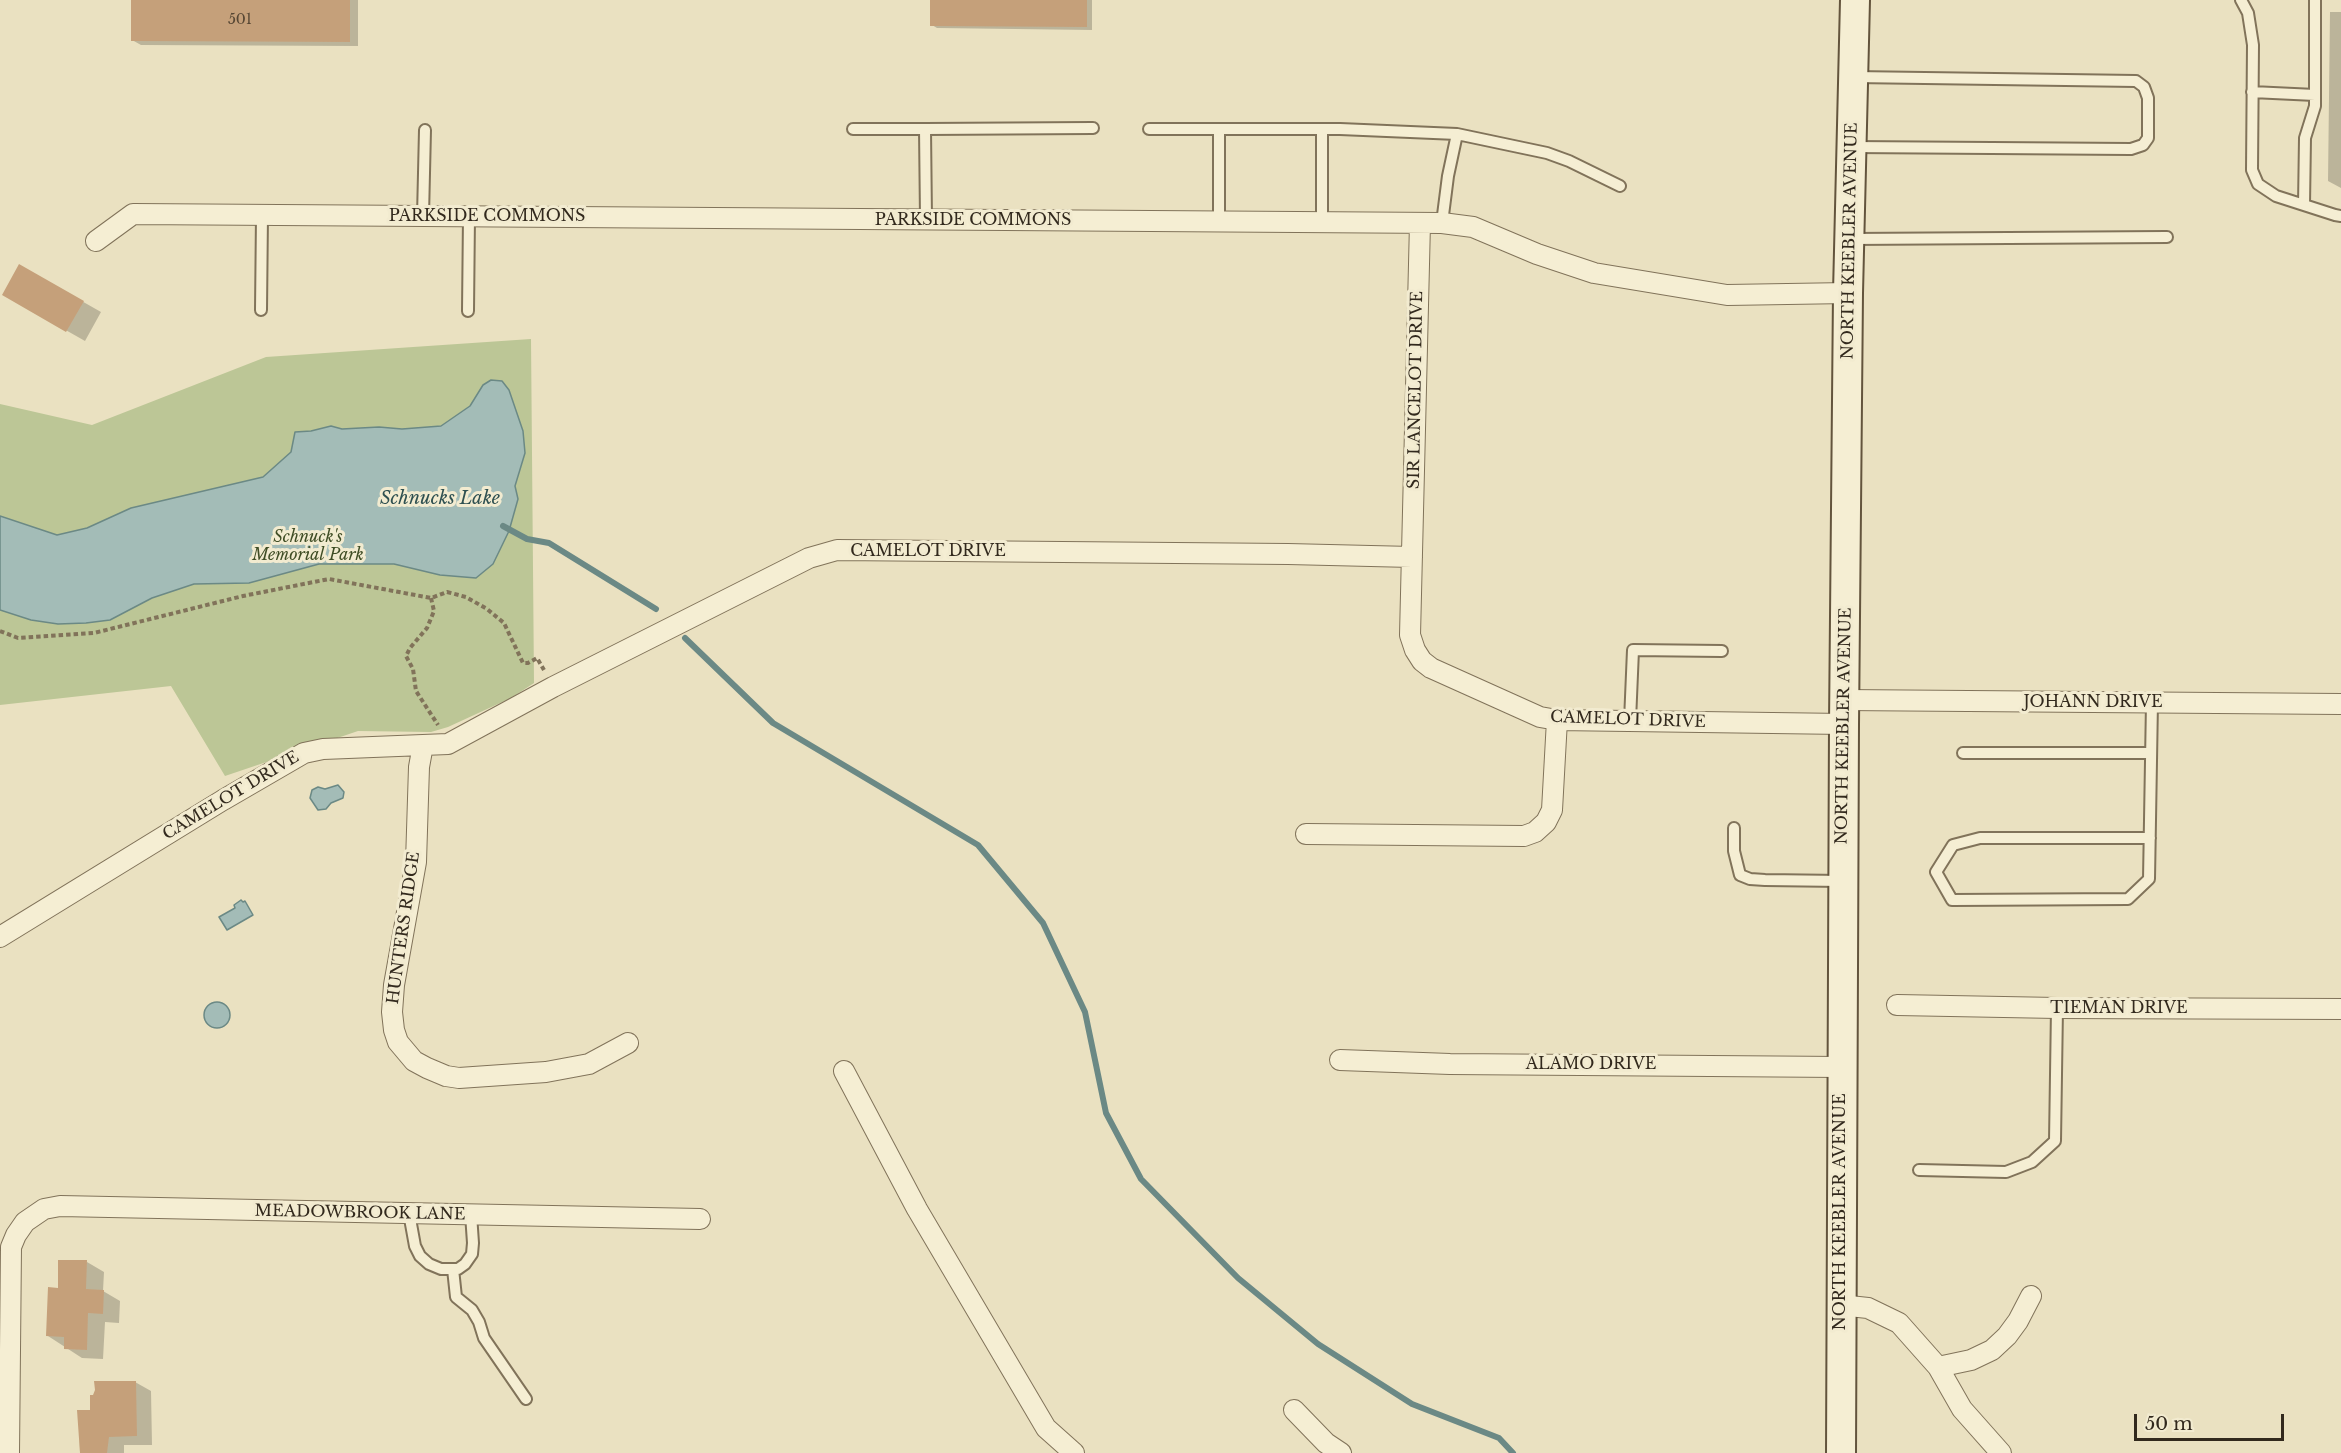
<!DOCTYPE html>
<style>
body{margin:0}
#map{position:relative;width:2341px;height:1453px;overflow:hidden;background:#eae1c1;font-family:"Libre Baskerville",serif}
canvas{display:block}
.scale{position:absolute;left:2134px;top:1414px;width:150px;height:27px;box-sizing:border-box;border:3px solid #32291d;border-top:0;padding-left:8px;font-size:18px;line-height:21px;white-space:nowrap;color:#32291d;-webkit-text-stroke:4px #f2ebd0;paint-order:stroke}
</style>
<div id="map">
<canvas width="2341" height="1453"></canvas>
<div class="scale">50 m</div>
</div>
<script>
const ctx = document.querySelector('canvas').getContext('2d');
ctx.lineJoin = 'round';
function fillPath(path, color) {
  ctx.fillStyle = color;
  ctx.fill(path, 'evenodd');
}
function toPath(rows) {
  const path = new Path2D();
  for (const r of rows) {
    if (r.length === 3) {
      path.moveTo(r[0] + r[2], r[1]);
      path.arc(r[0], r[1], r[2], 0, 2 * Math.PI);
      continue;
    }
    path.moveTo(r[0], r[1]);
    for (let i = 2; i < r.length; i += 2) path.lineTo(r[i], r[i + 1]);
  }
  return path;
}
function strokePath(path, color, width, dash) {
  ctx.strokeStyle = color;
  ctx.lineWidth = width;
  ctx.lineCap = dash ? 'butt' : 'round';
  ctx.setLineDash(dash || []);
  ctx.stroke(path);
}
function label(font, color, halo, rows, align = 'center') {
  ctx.font = font + ' "Libre Baskerville",serif';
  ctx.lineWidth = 6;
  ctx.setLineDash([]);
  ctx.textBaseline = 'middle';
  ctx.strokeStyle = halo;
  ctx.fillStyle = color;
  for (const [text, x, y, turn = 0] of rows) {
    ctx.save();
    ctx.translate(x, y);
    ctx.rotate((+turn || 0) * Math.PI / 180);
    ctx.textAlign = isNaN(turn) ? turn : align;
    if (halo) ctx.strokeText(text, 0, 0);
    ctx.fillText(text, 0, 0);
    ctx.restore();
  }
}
fillPath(toPath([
 [531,339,534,683,511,698,448,727,431,732,358,731,225,776,171,686,0,705,0,404,92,425,266,357]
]), '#bcc696');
const water = toPath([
 [491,380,502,381,509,390,523,431,525,453,515,486,518,499,509,531,493,564,476,578,440,575,394,564,319,564,249,583,194,584,152,598,110,620,86,623,58,624,31,620,0,610,0,516,57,535,87,528,131,508,263,477,291,452,295,432,311,431,331,426,342,429,379,427,402,429,441,426,470,406,483,385,491,380],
 [338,785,344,792,343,798,331,803,326,809,318,810,310,798,312,790,318,787,325,789,338,785],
 [241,900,243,902,245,901,253,915,227,930,219,917,235,908,234,905,241,900],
 [217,1015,13]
]);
fillPath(water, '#a3bcb7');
strokePath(water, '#6b8985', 1.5);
fillPath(toPath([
 [133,0,358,0,358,46,141,45,132,40],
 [932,0,1092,0,1092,30,937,28,932,25],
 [2330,12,2341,12,2341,188,2328,181],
 [20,266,101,312,85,341,4,295],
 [87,1262,104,1272,103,1291,120,1301,119,1323,105,1322,103,1359,82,1358,48,1336,59,1289],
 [135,1382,151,1391,152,1445,124,1445,124,1453,80,1453,79,1412,92,1412]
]), '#0003');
strokePath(toPath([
 [503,526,527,539,549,543,656,609],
 [685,638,773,723,978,845,1043,923,1085,1012,1106,1113,1141,1179,1238,1278,1318,1344,1412,1404,1499,1438,1513,1453]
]), '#6b8985', 6);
fillPath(toPath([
 [131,0,350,0,350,42,131,41],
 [930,0,1087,0,1087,27,930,26],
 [19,264,84,301,66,332,2,295],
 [58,1260,87,1260,86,1289,104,1290,103,1314,88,1313,87,1350,64,1349,64,1337,46,1336,48,1287,58,1288],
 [94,1381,136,1381,137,1436,109,1437,107,1453,80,1453,77,1410,90,1410,90,1395,93,1395,95,1390]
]), '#c5a07a');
const lane = toPath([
 [2241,0,2248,13,2253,45,2252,170,2258,184,2276,196,2335,215,2341,216],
 [2252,92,2315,95],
 [853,129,925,129],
 [1149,129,1340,129,1457,134,1448,176,1442,223],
 [1457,134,1547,153,1569,161,1620,186],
 [1852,147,2131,149,2143,145,2148,138,2148,98,2144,87,2136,81,1854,77],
 [2304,205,2305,138,2315,106,2315,0],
 [423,216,425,130],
 [926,219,925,129,1093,128],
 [1219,222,1219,129],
 [1322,222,1322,129],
 [1850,239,2167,237],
 [261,310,262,215],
 [468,311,469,216],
 [1630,721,1633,650,1722,651],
 [1963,753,2151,753],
 [1734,828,1734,851,1740,875,1750,879,1765,880,1842,881],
 [2150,838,1980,838,1953,845,1936,872,1952,900,2128,899,2149,879,2152,702],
 [1919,1170,2006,1172,2032,1162,2055,1141,2057,1008],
 [409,1213,415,1246,420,1256,429,1264,441,1269,458,1269,465,1264,472,1254,473,1243,471,1214],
 [453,1269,456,1297,472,1310,479,1322,484,1338,526,1399]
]);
const street = toPath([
 [1420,223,1410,635,1415,650,1422,661,1431,668,1540,717,1557,720,1844,724],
 [96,241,133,214,1442,223,1473,227,1537,254,1594,273,1727,295,1848,293],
 [1844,700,2341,704],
 [423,745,419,767,416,862,394,985,392,1012,394,1030,398,1042,414,1061,427,1068,446,1076,459,1078,546,1072,589,1064,628,1043],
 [1306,834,1524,836,1535,832,1546,822,1552,810,1557,720],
 [0,937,223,800,304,753,323,749,448,744,553,687,809,558,837,550,1288,554,1412,557],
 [1897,1005,2057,1008,2341,1009],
 [1340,1060,1450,1064,1841,1067],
 [844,1071,917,1209,1046,1428,1074,1453],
 [1840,1305,1868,1308,1899,1323,1938,1367,1962,1409,2001,1453],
 [1938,1367,1971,1360,1992,1350,2007,1336,2018,1321,2031,1296],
 [1294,1410,1326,1443,1341,1453],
 [9,1453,11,1247,16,1235,25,1222,44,1209,60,1206,700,1219]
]);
const secondary = toPath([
 [1841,1453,1844,724,1848,293,1855,0]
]);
strokePath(lane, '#81735a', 14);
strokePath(street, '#81735a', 22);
strokePath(secondary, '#63543d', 32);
strokePath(toPath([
 [431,598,434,611,427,628,410,648,406,656,413,669,416,691,438,725],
 [0,631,18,638,94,633,243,596,329,579,431,598,447,592,466,597,487,609,504,623,523,663,528,663,537,658,544,670]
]), '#81735a', 4, [4.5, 3]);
strokePath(lane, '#f5eed3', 10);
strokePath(street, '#f5eed3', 20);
strokePath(secondary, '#f5eed3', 28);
label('14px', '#574734', null, [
 ["501",240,20]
]);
label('16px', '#32291d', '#f2ebd0', [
 ["PARKSIDE COMMONS",487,216],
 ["PARKSIDE COMMONS",973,220],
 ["NORTH KEEBLER AVENUE",1850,241,-89],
 ["SIR LANCELOT DRIVE",1416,390,-89],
 ["CAMELOT DRIVE",928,551],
 ["JOHANN DRIVE",2093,702],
 ["CAMELOT DRIVE",1628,720,2],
 ["NORTH KEEBLER AVENUE",1844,726,-89],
 ["CAMELOT DRIVE",231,796,-31],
 ["HUNTERS RIDGE",404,928,-82],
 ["TIEMAN DRIVE",2119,1008],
 ["ALAMO DRIVE",1591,1064],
 ["NORTH KEEBLER AVENUE",1840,1212,-90],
 ["MEADOWBROOK LANE",360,1213,1]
]);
label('italic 16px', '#3f4d25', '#f2ebd0', [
 ["Schnuck's",308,537],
 ["Memorial Park",308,555]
]);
label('italic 18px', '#2e5051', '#f2ebd0', [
 ["Schnucks Lake",440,499]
]);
</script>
